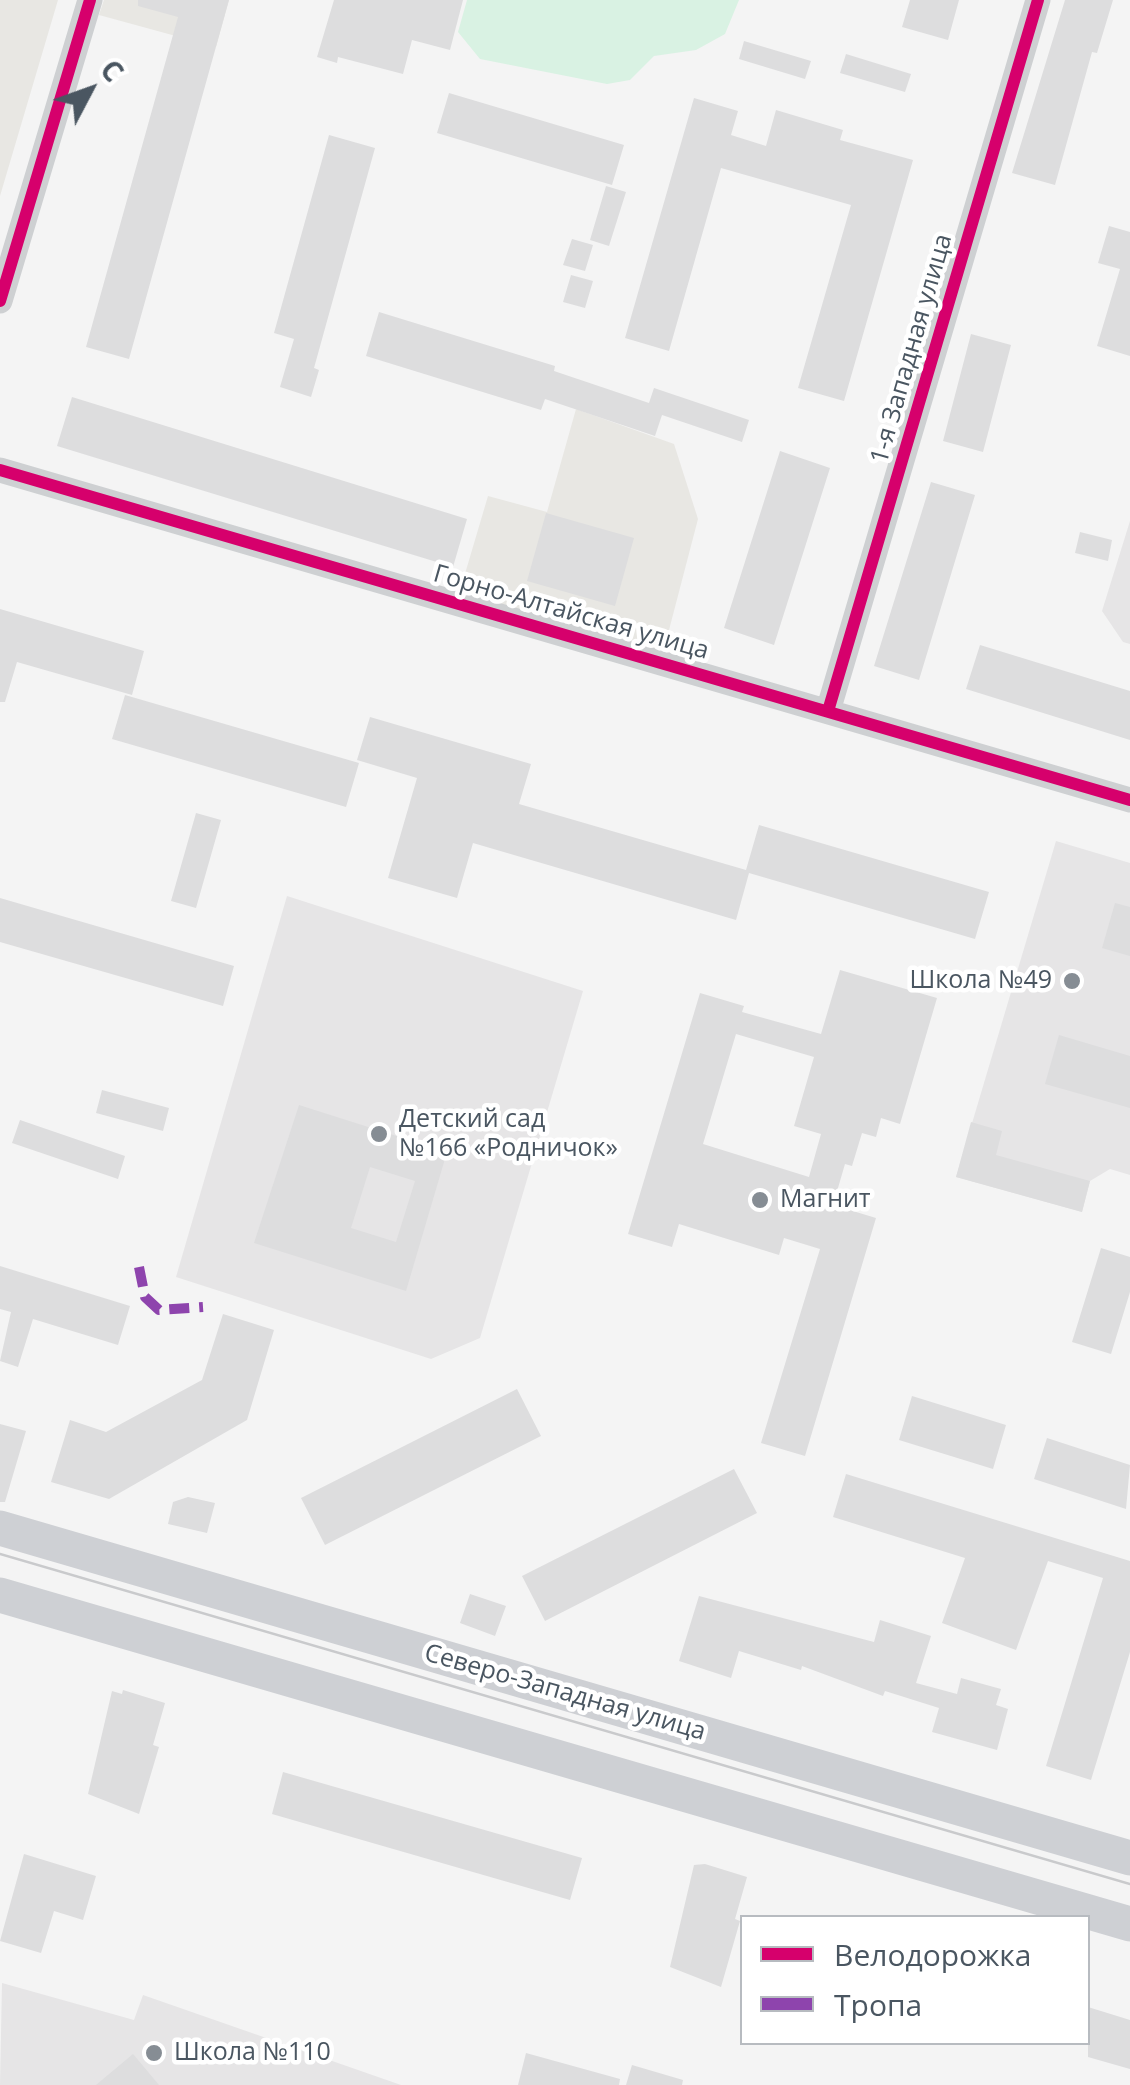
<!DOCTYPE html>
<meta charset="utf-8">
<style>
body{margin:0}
#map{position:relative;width:1130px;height:2085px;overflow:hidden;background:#f4f4f4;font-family:"Open Sans",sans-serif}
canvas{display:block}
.legend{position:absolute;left:740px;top:1915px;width:350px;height:130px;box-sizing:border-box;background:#fff;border:2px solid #b7bbc0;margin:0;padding:12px 18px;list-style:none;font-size:30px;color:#4a5661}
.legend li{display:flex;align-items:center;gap:20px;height:50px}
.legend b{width:50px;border:2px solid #b7bbc0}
.north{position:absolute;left:40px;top:40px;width:100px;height:100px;-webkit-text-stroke:8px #fff;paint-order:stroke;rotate:49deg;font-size:28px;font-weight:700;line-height:40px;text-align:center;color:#4a5661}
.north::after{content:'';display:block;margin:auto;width:35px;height:45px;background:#4a5661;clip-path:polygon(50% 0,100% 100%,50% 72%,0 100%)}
</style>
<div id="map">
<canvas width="1130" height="2085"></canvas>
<ul class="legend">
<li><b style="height:12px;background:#d6006c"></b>Велодорожка</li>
<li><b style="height:12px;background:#8e44ad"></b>Тропа</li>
</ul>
<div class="north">С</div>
</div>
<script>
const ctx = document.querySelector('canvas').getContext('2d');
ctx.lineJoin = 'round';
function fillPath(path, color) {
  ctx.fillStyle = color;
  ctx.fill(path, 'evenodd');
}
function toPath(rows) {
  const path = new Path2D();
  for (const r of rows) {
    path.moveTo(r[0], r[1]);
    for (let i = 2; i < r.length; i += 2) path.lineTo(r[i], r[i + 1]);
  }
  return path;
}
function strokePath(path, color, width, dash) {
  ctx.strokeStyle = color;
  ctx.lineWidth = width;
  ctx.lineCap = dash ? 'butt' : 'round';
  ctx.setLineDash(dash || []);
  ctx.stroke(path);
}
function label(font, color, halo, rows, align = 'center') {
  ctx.font = font + ' "Open Sans",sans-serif';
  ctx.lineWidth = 9;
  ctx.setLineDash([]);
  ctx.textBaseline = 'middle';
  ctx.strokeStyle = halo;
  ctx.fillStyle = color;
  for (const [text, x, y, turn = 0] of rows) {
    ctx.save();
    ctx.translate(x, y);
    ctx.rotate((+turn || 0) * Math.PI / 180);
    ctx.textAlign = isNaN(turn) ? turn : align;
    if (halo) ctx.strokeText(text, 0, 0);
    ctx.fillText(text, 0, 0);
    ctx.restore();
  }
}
fillPath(toPath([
 [0,0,58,0,0,196],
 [104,0,229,0,216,47,99,15],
 [576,409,674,444,698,519,663,653,459,594,488,496,547,512]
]), '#e8e7e3');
fillPath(toPath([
 [1130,521,1130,644,1123,642,1102,611],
 [1056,841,1130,863,1130,1175,1110,1169,1090,1181,1082,1212,956,1177],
 [287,896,583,991,480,1338,431,1359,176,1277],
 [2,1983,134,2020,143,1995,401,2085,0,2085]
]), '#e6e5e6');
fillPath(toPath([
 [467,0,739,0,725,34,696,50,654,56,630,80,607,84,480,59,458,32]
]), '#d9f2e3');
fillPath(toPath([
 [138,0,229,0,129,359,86,347,178,17,138,6],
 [334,0,463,0,450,50,412,40,403,74,338,57,337,63,317,57],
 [910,0,959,0,948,40,902,27],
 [1065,0,1113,0,1097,53,1092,52,1055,185,1012,173],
 [744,41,811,61,805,79,739,59],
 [846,54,911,74,905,92,840,73],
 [449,93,624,145,612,185,437,133],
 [694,98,738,111,731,135,766,146,776,110,843,130,840,140,913,160,844,401,798,388,851,205,721,168,669,351,625,338],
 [329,135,375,148,314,368,319,370,311,397,280,387,294,339,274,333],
 [606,186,626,192,609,246,590,240],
 [1109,226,1130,232,1130,356,1097,346,1120,269,1098,263],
 [572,239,593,245,585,271,563,265],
 [571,275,593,281,585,308,563,302],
 [379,312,555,366,554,371,649,403,654,388,749,420,742,442,662,415,655,436,545,399,541,410,366,356],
 [971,334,1011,345,983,452,943,441],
 [72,397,467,519,453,567,57,446],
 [780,451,830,468,774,645,724,628],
 [931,482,975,495,919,680,874,666],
 [546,513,634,538,615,606,527,581],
 [1080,532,1112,540,1108,561,1075,553],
 [0,609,144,651,132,695,17,662,5,702,0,702],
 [980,645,1130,691,1130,740,966,689],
 [125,695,359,763,346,807,112,739],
 [370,717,531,764,519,804,746,870,759,825,989,892,975,939,749,873,736,920,473,843,457,898,388,878,417,778,357,760],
 [196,813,221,820,196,908,171,901],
 [0,898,234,966,223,1006,0,942],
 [1115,903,1130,907,1130,956,1102,948],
 [840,970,937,998,900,1124,881,1118,876,1137,862,1133,852,1166,845,1164,833,1205,876,1218,805,1456,761,1443,820,1249,784,1238,779,1255,679,1224,672,1247,628,1234,700,993,744,1006,742,1012,821,1034],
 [736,1034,814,1057,794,1126,821,1134,809,1177,703,1144],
 [1059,1035,1130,1056,1130,1108,1045,1084],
 [102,1090,169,1108,163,1131,96,1113],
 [299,1105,447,1152,406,1291,254,1243],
 [370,1167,415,1181,396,1242,351,1228],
 [20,1120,125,1156,118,1179,12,1143],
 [971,1122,1002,1131,996,1155,1090,1181,1082,1212,956,1177],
 [1101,1248,1130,1257,1130,1292,1111,1354,1072,1342],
 [0,1266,130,1306,118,1345,33,1319,18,1367,0,1361,11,1312,0,1309],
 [223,1314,274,1330,247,1420,109,1499,51,1482,70,1420,106,1432,202,1380],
 [517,1389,541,1436,325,1545,301,1498],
 [912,1396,1006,1425,993,1469,899,1440],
 [0,1424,26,1431,5,1502,0,1502],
 [1047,1438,1130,1465,1126,1509,1034,1479],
 [734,1469,757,1513,545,1621,522,1576],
 [846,1474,1130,1561,1130,1652,1091,1780,1046,1766,1103,1578,1048,1561,1016,1650,942,1623,965,1558,833,1517],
 [188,1497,215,1503,207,1533,168,1524,173,1502],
 [470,1594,506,1606,495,1636,460,1623],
 [699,1596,874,1642,880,1620,931,1636,916,1683,957,1694,961,1678,1001,1689,996,1705,1008,1709,997,1750,932,1732,939,1708,885,1691,883,1696,802,1666,801,1670,739,1651,731,1678,679,1661],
 [123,1690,165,1703,153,1745,159,1747,139,1814,88,1794,112,1691,122,1694],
 [283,1772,582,1858,570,1900,272,1814],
 [24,1854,96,1876,83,1920,54,1911,41,1953,0,1941],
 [705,1864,747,1877,735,1919,740,1921,721,1987,670,1967,694,1865],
 [1088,2007,1130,2020,1130,2069,1088,2057],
 [526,2053,620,2079,619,2085,518,2085],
 [133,2054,159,2085,96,2085],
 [632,2065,683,2080,682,2085,626,2085]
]), '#ddddde');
strokePath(toPath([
 [0,301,90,0],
 [0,470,1130,800],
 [828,711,1038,0]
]), '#ced0d2', 25);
strokePath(toPath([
 [0,1528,1130,1858],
 [0,1595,1130,1924]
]), '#ced0d4', 35);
strokePath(toPath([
 [0,1554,1130,1884]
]), '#c9cacc', 2.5);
strokePath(toPath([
 [139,1267,145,1297,159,1310,203,1307]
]), '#8e44ad', 10, [20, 10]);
strokePath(toPath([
 [0,301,90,0],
 [0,470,1130,800],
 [828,711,1038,0]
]), '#d6006c', 12);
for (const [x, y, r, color] of [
 [1072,981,10,"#868d94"],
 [379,1134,10,"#868d94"],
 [760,1200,10,"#868d94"],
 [154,2053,10,"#868d94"]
]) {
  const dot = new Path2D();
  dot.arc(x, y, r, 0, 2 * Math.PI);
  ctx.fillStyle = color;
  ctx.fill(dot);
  strokePath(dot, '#fff', 4);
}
label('25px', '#4a5661', '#fff', [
 ["1-я Западная улица",912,349,-74],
 ["Горно-Алтайская улица",571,613,16],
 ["Северо-Западная улица",565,1693,16]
]);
label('25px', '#4a5661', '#fff', [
 ["Школа №49",1052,981,"right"],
 ["Детский сад",399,1120],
 ["№166 «Родничок»",399,1149],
 ["Магнит",780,1200],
 ["Школа №110",174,2053]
], 'left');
</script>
